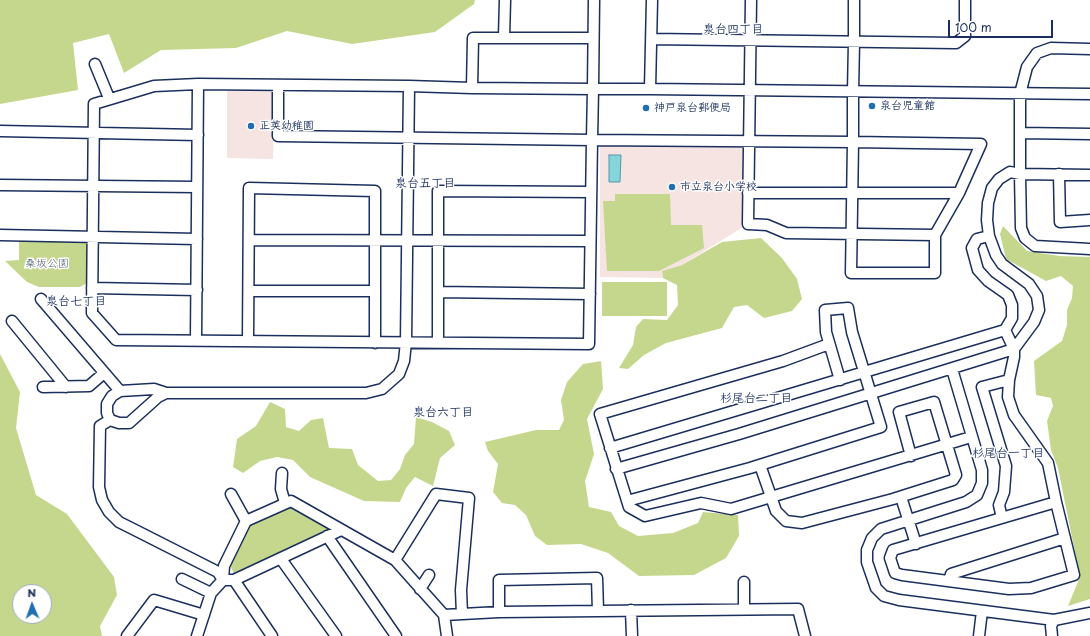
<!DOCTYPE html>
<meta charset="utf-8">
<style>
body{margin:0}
#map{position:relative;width:1090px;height:636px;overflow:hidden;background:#fff;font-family:"Playpen Sans",sans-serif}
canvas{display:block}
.north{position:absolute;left:12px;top:584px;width:40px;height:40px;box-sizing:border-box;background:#fff;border:1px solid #a4acbf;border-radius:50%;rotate:358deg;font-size:11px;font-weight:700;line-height:16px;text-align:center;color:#1b2f5e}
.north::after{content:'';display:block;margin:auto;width:14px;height:18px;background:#1f6fb2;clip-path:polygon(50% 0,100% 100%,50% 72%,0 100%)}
.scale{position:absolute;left:948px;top:20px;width:105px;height:18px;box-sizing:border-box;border:2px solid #1b2f5e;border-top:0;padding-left:5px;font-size:12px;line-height:14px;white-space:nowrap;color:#1b2f5e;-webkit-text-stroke:3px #fff;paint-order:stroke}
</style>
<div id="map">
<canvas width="1090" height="636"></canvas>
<div class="north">N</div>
<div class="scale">100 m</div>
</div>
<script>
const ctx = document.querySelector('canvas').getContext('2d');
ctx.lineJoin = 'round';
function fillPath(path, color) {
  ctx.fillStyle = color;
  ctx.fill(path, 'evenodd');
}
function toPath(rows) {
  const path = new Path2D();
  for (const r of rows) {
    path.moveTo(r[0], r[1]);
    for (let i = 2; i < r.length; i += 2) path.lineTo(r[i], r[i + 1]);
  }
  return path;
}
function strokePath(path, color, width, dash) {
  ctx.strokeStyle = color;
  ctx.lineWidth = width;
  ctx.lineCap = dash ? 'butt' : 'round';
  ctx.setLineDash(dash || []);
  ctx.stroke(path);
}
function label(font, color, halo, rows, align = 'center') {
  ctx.font = font + ' "Playpen Sans","Klee One",sans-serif';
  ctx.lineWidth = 3;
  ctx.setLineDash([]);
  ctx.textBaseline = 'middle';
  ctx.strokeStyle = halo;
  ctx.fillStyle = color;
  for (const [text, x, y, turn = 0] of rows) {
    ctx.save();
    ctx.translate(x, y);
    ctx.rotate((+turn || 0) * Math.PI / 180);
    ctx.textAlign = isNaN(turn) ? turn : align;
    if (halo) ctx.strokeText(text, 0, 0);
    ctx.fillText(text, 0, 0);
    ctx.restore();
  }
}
fillPath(toPath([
 [270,90,275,94,273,159,227,158,227,91],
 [600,143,742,145,745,148,743,227,682,265,662,271,663,278,600,277]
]), '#f5e4e2');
fillPath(toPath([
 [0,0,475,0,474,4,435,32,352,44,287,31,236,48,161,50,124,73,109,34,73,43,78,90,0,104],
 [615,194,670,194,671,225,702,225,704,248,659,271,607,271,603,201,615,201],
 [1003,226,1027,251,1059,256,1090,257,1090,599,1068,606,1080,577,1058,468,1051,450,1047,421,1053,406,1051,398,1036,395,1034,361,1062,341,1067,325,1067,310,1072,298,1073,286,1061,276,1046,281,1006,259,1000,234],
 [761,238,782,258,797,279,802,299,792,311,764,318,747,305,734,307,722,328,666,343,644,355,628,369,619,368,633,345,636,327,643,319,667,320,678,305,677,285,663,278,662,271,682,265,722,242],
 [19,240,86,241,88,245,87,283,80,287,39,287,27,282,5,261,19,260],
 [602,282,667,282,667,316,602,316],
 [0,354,20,392,16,428,36,495,67,514,114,577,117,595,100,626,102,636,0,636],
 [20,592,44,592,44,616,20,616],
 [601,361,603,389,587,419,594,454,585,481,589,507,611,512,619,526,638,536,673,533,698,523,703,512,738,515,739,536,726,558,694,575,639,576,608,553,581,544,547,545,535,536,526,515,515,505,502,503,493,492,498,464,488,451,485,442,536,430,559,430,564,420,561,400,567,382,583,364],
 [270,402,285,409,286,427,299,431,311,420,323,418,329,448,352,449,358,465,378,481,391,480,400,469,405,455,414,444,416,417,432,422,449,431,455,445,440,458,433,486,415,477,406,488,400,502,364,501,310,477,293,460,277,457,260,461,243,473,233,467,237,439,256,426],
 [293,503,330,526,330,533,240,576,234,574,229,563,247,524]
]), '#c4d78d');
const water = toPath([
 [609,155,621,155,620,182,609,182,609,155]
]);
fillPath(water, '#85d6db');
strokePath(water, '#5b93a9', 1);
const minor = toPath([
 [594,0,593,89,592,140,589,344,116,340,92,313,94,104,154,86,198,84,409,86,472,88,593,89,650,89,1090,94],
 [751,0,748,224,767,225,786,233,935,235],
 [504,37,505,0],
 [651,39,956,43,965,36,965,0],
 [1090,49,1051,48,1037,53,1027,67,1020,94,1020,174,1021,228,1025,238,1035,246,1090,249],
 [95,64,109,98],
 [278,85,278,136,592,140,853,142,981,144,959,193,935,235,935,273,851,273,853,142,853,92,854,42,854,0],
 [472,88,473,38,593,38],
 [650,89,652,0],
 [0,131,198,135],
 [1021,133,1090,134],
 [1059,174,1060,222,1090,220],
 [0,185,197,187],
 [748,193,959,193],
 [0,235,197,239],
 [249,240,590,241],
 [92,288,197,290],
 [249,291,375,291],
 [438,292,590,294],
 [41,299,120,391],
 [12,321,66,387],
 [1005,330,1014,349,1014,357,1009,380,1008,397,1014,415,1048,463,1056,502,893,550,890,558,895,573,902,575,1009,589,1031,588,1074,575,1056,502],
 [196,340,198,84],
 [248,340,249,188,375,191,375,343],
 [438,342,438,191,591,192],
 [829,344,783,361,600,414,629,507,645,516,701,503,731,509,971,437],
 [952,369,982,470,982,483,977,495,966,502,881,529,872,538,867,550,867,562,876,588,884,596,899,600,1054,620,1090,613],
 [43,387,89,386,104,373],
 [166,393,158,397,129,423,119,423,110,420,107,413,107,404,112,396,120,391,154,389,166,393,366,393,382,389,399,374,404,361,406,342,409,86],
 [110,420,100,426,99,487,102,500,109,512,119,522,133,529,218,572,223,580,234,580,341,530],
 [610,448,1005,330,1012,318,1012,305,1008,295,988,281,978,270,972,248,977,239,989,236],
 [760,465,776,511,786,521,802,523,893,499,953,480,956,475,934,402,899,412,911,456],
 [616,469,739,434,1014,349,1034,322,1039,310,1037,296,1029,284,1002,264,996,255,989,236,987,220,988,203,992,188,999,179,1010,172,1020,174,1090,175],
 [282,473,281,489,285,503],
 [231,494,246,521],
 [901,497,916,544],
 [627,501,750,468,881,427,852,332,848,308,825,310,826,332,840,380],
 [1002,518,999,505,1004,492,1006,466,982,387,1009,380],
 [327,536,396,636],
 [281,559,336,636],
 [395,560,436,494,469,498,461,590,462,614],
 [182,579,211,593],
 [234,580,272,636],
 [949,581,951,574,1065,538],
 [744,582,744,609],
 [420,589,429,575],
 [631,610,632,636],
 [499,612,499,580,597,578,598,611],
 [444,615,447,636],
 [127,636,154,600,204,615],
 [197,636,211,593,223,580,224,566,246,521,291,501,395,560,444,615,499,612,798,609,805,636],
 [979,636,982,611],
 [1052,636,1051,626,1054,620]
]);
strokePath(minor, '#1b2f5e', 13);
strokePath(minor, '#fff', 10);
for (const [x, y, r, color] of [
 [872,106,4,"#1f6fb2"],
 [646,108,4,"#1f6fb2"],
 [251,126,4,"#1f6fb2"],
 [672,187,4,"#1f6fb2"]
]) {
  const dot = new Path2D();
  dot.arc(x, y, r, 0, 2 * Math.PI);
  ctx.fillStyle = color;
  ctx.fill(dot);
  strokePath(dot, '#fff', 1.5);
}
label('bold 11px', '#1b2f5e', '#fff', [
 ["泉台児童館",880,106],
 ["神戸泉台郵便局",654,108],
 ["正英幼稚園",259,126],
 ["市立泉台小学校",680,187]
], 'left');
label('11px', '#45596a', '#fff', [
 ["桑坂公園",47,264]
]);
label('bold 12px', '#1b2f5e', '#fff', [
 ["泉台四丁目",733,30],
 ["泉台五丁目",425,184],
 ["泉台七丁目",76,302],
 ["杉尾台二丁目",756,399],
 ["泉台六丁目",443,413],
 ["杉尾台一丁目",1008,454]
]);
</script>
